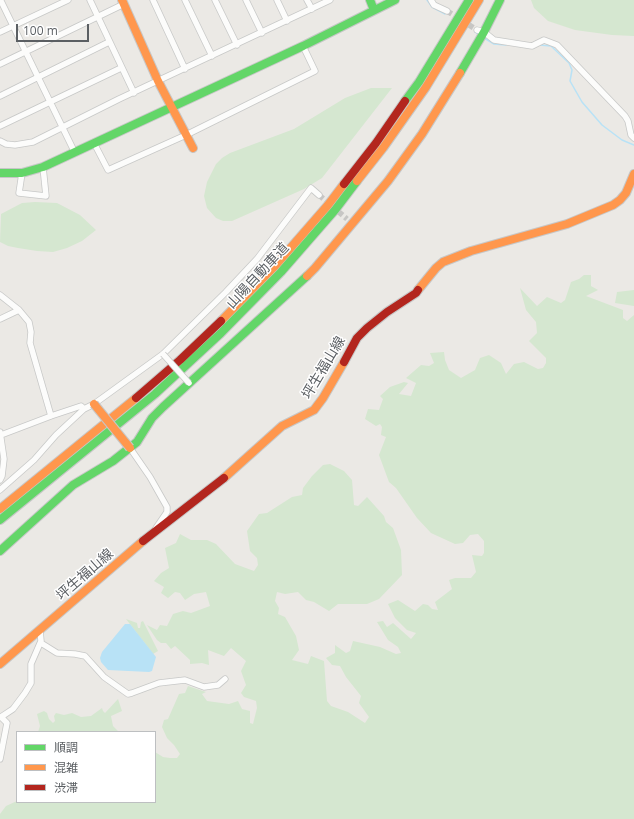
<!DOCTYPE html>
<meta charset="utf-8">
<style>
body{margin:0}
#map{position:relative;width:634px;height:819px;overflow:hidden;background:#ebe9e5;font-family:"Open Sans","Noto Sans JP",sans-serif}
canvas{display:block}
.legend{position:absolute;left:16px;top:731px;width:140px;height:72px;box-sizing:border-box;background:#fff;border:1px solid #bdbfc1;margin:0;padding:5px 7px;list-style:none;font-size:12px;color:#5b5f63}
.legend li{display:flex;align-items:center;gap:8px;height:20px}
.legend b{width:20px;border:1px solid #bdbfc1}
.scale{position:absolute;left:16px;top:24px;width:73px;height:18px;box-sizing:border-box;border:2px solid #5b5f63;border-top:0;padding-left:5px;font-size:12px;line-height:14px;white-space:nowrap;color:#5b5f63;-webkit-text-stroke:3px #fff;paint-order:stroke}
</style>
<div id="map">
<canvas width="634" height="819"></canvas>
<ul class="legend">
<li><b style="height:5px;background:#63d668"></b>順調</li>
<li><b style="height:5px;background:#ff974d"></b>混雑</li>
<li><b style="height:5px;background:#b3261e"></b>渋滞</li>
</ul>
<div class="scale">100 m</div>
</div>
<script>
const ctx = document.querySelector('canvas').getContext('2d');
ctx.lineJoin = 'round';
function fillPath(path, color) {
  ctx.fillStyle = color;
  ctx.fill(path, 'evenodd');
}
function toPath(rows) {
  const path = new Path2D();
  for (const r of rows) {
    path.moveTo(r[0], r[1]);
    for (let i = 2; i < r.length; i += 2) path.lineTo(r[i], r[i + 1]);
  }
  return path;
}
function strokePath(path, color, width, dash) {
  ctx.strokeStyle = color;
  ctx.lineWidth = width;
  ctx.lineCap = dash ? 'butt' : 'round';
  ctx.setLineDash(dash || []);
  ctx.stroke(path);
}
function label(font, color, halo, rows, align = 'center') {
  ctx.font = font + ' "Open Sans","Noto Sans JP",sans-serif';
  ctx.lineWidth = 3;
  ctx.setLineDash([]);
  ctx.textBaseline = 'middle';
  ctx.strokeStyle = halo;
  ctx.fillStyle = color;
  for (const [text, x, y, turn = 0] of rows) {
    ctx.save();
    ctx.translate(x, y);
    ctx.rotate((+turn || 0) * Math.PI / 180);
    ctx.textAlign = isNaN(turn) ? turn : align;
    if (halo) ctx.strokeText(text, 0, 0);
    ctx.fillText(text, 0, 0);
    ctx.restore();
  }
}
fillPath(toPath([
 [531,0,634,0,634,36,612,35,575,30,548,21,534,8],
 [371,88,392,88,322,178,304,189,232,221,223,221,216,218,207,208,204,196,207,182,216,164,222,158,230,153,294,129,345,98],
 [35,202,57,203,80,215,96,230,82,241,67,248,53,252,37,251,18,248,8,246,0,242,1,214,22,203],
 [584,275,591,275,591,286,598,290,586,296,623,310,623,318,627,321,634,315,634,819,0,819,0,814,6,806,17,801,17,802,155,802,155,752,163,757,170,758,177,758,180,754,174,745,167,738,162,727,164,720,168,719,179,694,185,693,188,686,206,692,202,694,207,701,229,704,238,701,242,709,250,711,250,723,253,724,257,708,256,701,244,697,241,693,246,685,241,671,246,661,231,648,224,656,208,650,209,665,202,663,190,664,190,660,175,646,171,649,166,643,161,643,157,640,147,625,157,630,160,625,167,626,173,614,183,611,191,613,210,606,206,592,194,594,185,600,180,593,175,592,168,598,161,593,164,587,154,581,161,573,169,568,165,548,176,543,180,534,191,540,207,540,216,544,235,564,254,571,258,565,257,558,250,551,247,531,259,514,267,513,292,497,302,495,303,488,312,476,323,465,330,464,344,471,352,480,354,505,358,506,367,497,384,516,386,522,393,528,401,550,402,575,379,599,367,604,338,604,329,611,314,602,306,600,298,592,285,594,277,592,275,601,279,608,278,614,285,617,296,636,299,650,292,660,308,664,311,656,324,661,327,701,331,706,348,712,365,723,369,717,359,703,361,696,346,677,340,666,332,665,326,658,335,653,335,645,346,653,350,651,353,641,380,647,396,654,401,653,398,647,388,640,377,622,383,621,387,627,393,623,411,639,416,633,407,630,395,618,388,604,398,600,415,611,423,604,428,605,432,609,438,610,435,602,452,589,449,580,455,578,471,578,476,572,472,555,482,556,484,553,484,541,478,534,470,535,463,543,455,544,431,533,417,518,396,488,389,482,379,455,386,437,381,435,382,427,380,424,376,426,365,419,368,409,379,410,383,399,380,396,390,387,404,382,408,383,399,394,411,396,416,383,406,378,421,365,429,366,434,363,430,353,444,352,445,360,449,370,461,378,475,370,480,358,489,355,501,363,506,374,514,364,524,362,538,369,543,368,546,363,546,358,529,341,537,333,536,322,526,310,520,288,537,306,547,297,561,303,565,300,571,282,579,279],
 [634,290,634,306,615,303,617,292],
 [126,619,137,623,138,628,140,628,141,622,143,621,158,651,153,654],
 [118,699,122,711,111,716,113,726,119,732,36,732,38,732,40,726,37,714,44,711,47,713,49,719,53,723,55,721,54,716,56,713,64,715,72,713,81,717,91,716,102,708,103,711,105,713]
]), '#d5e7d0');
fillPath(toPath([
 [125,624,130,624,156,657,152,671,149,672,108,670,101,662,100,658,102,652]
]), '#b8e2f6');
strokePath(toPath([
 [427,0,432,7,445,14],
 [475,32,479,35],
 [484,38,494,44,506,45],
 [539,45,551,46,569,63,572,70,570,81,582,102,602,125,622,140,634,145]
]), '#b8e2f6', 1.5);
strokePath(toPath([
 [447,11,477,30],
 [319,195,347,219]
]), '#c7c6c4', 5.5, [5.5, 3]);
const street = toPath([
 [90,0,134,93],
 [153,0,185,69],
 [185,0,212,56],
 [215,0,237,45],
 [246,0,262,33],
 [277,0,287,21],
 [307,0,312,9],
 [431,0,434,5,447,11],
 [1,1,75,153],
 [477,30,484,32,494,40,532,46,544,40,557,45,625,116,628,121,631,135,634,138],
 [0,32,68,0],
 [0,64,124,4],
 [0,96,109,42],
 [0,126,121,68],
 [0,141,6,144,15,145,33,142,119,99,330,0],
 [94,143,108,170,186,135,315,71,303,46],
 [22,173,19,193,46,196,43,167],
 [0,295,19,310,29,322,31,332,30,343,51,416],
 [0,319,19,310],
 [0,432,4,459,2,476,0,480],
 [1,435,51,416,81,406,84,409],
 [130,448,150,477,167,507,167,512,156,528],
 [0,490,34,460,56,435,84,409,94,404,163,354,226,292,257,259,311,188,319,195],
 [41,641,41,643,57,653,75,654,85,656,104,677,128,694,132,693,159,683,185,680,204,687,218,685,225,679],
 [0,759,7,723,1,717,13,709,25,693,31,683,31,664,41,641,40,630]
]);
const fast = toPath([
 [370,0,374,10],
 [460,73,484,32,500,0],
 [405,101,419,82,469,0],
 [0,173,22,173,43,167,303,46,395,0],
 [0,520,155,394,221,333,281,272,335,210,357,181],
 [0,551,73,485,113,461,137,442,152,418,163,407,307,276]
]);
const slow = toPath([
 [122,0,158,81,193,148],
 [357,181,383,148,426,87,479,0],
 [307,276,315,268,388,181,422,134,460,73],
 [418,290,436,268,443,262,471,251,567,224,613,205,620,200,626,193,634,174],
 [221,321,274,267,328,205,344,184],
 [224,478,282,426,314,410,323,398,344,362],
 [0,509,136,398],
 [0,664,143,541]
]);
const jam = toPath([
 [344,184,376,143,405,101],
 [344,362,357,338,367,328,387,312,416,293,418,290],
 [136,398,180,360,221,321],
 [143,541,224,478]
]);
strokePath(street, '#c7c8c7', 7);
strokePath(fast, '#c7c7c7', 10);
strokePath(slow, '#c7c7c7', 10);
strokePath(jam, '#c7c7c7', 10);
strokePath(street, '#fcfcfb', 5.5);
strokePath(fast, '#63d668', 8);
strokePath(slow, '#ff974d', 8);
strokePath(jam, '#b3261e', 8);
const streetBridge = toPath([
 [163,354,189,383]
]);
const slowBridge = toPath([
 [94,404,130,448]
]);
strokePath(streetBridge, '#c7c8c7', 7, []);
strokePath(slowBridge, '#c7c7c7', 10, []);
strokePath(streetBridge, '#fcfcfb', 5.5);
strokePath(slowBridge, '#ff974d', 8);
label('14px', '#5b5f63', '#fff', [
 ["山陽自動車道",258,276,-47],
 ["坪生福山線",324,368,-59],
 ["坪生福山線",85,575,-41]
]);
</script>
